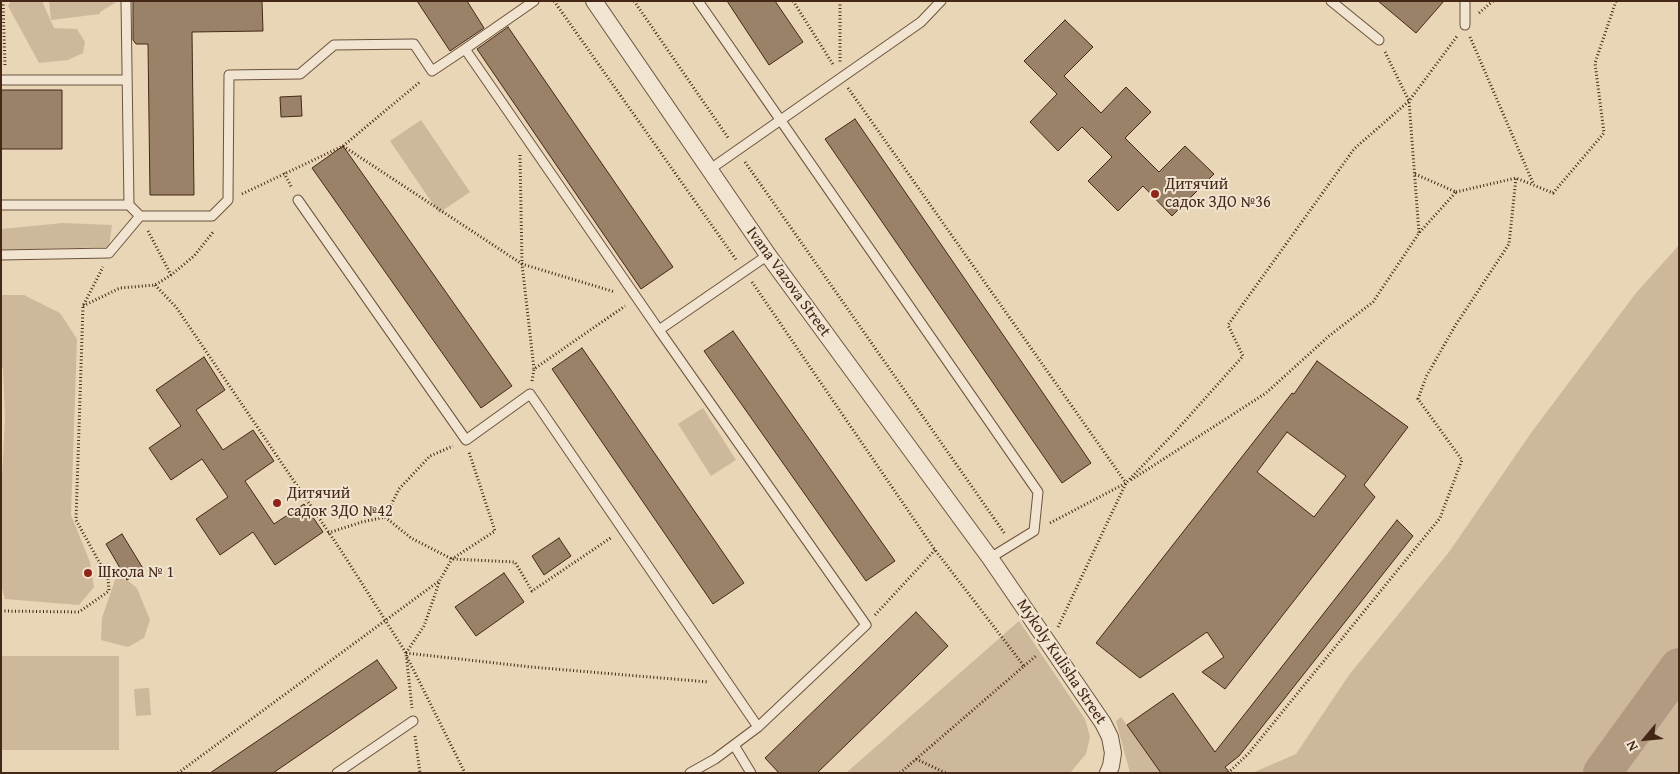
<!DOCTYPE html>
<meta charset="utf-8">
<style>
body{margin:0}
#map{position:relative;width:1680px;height:774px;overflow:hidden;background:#e9d6b6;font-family:"Gentium Book Plus",serif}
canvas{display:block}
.frame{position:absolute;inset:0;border:2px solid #442716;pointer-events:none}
.north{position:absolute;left:1620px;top:714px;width:50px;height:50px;-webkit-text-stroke:4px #f1e4d0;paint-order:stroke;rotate:242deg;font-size:14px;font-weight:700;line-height:20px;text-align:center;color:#442716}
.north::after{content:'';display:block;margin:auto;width:18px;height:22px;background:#442716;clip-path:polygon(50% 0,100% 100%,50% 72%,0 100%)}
</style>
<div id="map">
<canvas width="1680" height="774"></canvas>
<div class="frame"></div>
<div class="north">N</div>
</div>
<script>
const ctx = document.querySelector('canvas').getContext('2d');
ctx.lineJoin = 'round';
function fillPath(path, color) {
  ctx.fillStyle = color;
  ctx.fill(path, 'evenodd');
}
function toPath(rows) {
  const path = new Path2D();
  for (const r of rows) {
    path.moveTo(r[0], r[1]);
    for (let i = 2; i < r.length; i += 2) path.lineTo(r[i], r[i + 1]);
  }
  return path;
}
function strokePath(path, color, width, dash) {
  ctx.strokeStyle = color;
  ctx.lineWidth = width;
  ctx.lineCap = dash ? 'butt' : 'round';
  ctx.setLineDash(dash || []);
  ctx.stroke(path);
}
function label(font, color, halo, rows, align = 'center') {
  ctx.font = font + ' "Gentium Book Plus",serif';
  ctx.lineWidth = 4;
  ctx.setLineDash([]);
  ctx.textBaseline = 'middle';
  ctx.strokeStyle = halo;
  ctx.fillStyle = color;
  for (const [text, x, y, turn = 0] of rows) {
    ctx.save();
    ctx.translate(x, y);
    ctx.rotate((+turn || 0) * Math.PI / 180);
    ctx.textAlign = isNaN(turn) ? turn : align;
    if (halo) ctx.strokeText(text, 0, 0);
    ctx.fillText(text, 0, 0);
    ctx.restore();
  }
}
fillPath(toPath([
 [11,1,42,1,54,28,77,29,85,42,83,53,68,60,39,63,8,6],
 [49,1,118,1,100,12,100,14,51,20],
 [421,120,470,192,439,213,390,141],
 [63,223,112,225,109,247,1,250,1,229],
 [1679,245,1679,773,1252,773,1296,754,1349,675,1449,552,1531,433,1636,293],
 [1,295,24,295,60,313,77,339,71,515,90,562,94,587,79,605,5,599,1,585,1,495,5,418,3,368,1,367],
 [703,408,736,460,711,476,678,424],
 [116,577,127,580,137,588,150,620,144,638,128,647,101,640,102,618],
 [1019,621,1085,719,1090,737,1086,754,1070,773,846,773],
 [1,656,119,656,119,750,1,750],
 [149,688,151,715,136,716,134,689],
 [1121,717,1127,725,1161,773,1130,773,1116,721]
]), '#cdb89b');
strokePath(toPath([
 [1602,773,1679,667]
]), '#b19a80', 38);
const building = toPath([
 [133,1,262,1,263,31,192,32,194,195,150,195,148,44,136,44,133,40,133,1],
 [417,1,467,1,484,28,450,51,417,1],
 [727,1,775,1,803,42,769,65,727,1],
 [1378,1,1444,1,1416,33,1378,1],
 [1065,20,1093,47,1064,76,1101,113,1126,87,1151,112,1125,138,1159,172,1185,146,1214,174,1172,216,1143,186,1118,211,1088,181,1112,157,1082,127,1058,151,1030,122,1057,94,1024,61,1065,20],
 [508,27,673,267,641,289,477,49,508,27],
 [1,90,62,90,62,149,1,149,1,90],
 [301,96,302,116,281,117,280,97,301,96],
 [855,119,1091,463,1062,483,825,139,855,119],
 [343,146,512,386,481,408,312,168,343,146],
 [733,331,895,561,866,581,704,351,733,331],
 [582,348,744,583,713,604,552,369,582,348],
 [204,357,225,390,196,410,223,450,253,430,274,461,245,481,274,524,304,504,323,532,275,565,253,532,220,555,196,519,228,497,202,459,171,480,149,448,181,426,156,390,204,357],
 [1317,361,1408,427,1364,485,1375,497,1225,689,1202,672,1224,657,1207,632,1140,678,1096,643,1292,393,1294,394,1317,361],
 [1287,432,1346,476,1314,517,1257,472,1287,432],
 [1397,520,1413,536,1239,756,1225,767,1230,773,1161,773,1127,725,1173,693,1215,752,1397,520],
 [122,534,144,570,127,580,106,544,122,534],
 [559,538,571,556,544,575,532,556,559,538],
 [504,573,524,602,476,636,455,607,504,573],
 [916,612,948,646,817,773,779,773,765,758,916,612],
 [377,660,397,688,273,773,210,773,377,660]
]);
fillPath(building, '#9a8269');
strokePath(building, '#442716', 1);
const service = toPath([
 [534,1,465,49,659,330,768,255],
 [698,1,1038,492,1034,531,990,558],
 [1331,1,1379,40],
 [1465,25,1465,1],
 [1,80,127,80],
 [709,170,921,22,941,1],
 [298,200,466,440,530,394,758,727,866,625,659,330],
 [1,205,129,205,126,1],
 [129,205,140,216,212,216,228,200,229,75,300,74,334,45,414,44,432,71,465,49],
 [1,255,109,253,140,216],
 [734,745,751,773],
 [337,773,413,721],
 [690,773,715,759,758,727]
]);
const minor = toPath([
 [594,1,768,255,990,558,1103,723,1110,737,1113,753,1111,766,1108,773]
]);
strokePath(service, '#6d533e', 11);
strokePath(minor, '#6d533e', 18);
strokePath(toPath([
 [3,1,5,66],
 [554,1,737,261],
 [634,1,729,139],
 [793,1,834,66],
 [840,1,840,62],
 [1479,13,1493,1],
 [1470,37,1533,183],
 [1385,52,1409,101,1419,233],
 [848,88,1126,483],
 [343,146,421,81],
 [520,155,522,264,615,292],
 [745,162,1005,534],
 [284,173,292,188],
 [1456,192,1516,178,1553,193,1604,133,1595,63,1616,1],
 [242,194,343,146,522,264,534,369],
 [148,231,171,275],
 [752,282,935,550,1024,666,900,773],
 [155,285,176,307,342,552,406,653,412,708],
 [83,306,120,288,155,285,171,275,194,256,214,231],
 [532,381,534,369,625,306],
 [1131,480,1266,393,1329,336,1373,302,1419,233,1456,192,1415,174],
 [385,517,399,489,430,456,453,446],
 [1050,523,1126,483,1175,432,1243,356,1228,325,1354,149,1409,101,1458,35],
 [328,533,362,522,385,517,411,538,452,559,515,562,532,591,612,537],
 [1,611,79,612,109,591,108,578,76,520,83,306,103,267],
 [875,615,935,550],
 [1058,627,1126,483],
 [406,653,424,626,440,580,452,559,495,531,469,452],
 [406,653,531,667,709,682],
 [407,657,465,773],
 [1024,666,1037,655],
 [415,736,420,773],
 [916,759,946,773],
 [178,773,439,581],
 [1228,773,1249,753,1440,518,1462,460,1418,399,1426,377,1455,326,1509,244,1516,178]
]), '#442716', 3, [1, 2.5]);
strokePath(service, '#f1e4d0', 9);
strokePath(minor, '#f1e4d0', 16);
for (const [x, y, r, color] of [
 [1155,194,5,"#8f2418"],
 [277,503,5,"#8f2418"],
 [88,573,5,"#8f2418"]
]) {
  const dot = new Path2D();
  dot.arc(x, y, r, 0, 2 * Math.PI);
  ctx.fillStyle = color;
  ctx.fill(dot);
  strokePath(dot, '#f1e4d0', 2);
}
label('16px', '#442716', '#f1e4d0', [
 ["Дитячий",1165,185],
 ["садок ЗДО №36",1165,203],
 ["Дитячий",287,494],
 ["садок ЗДО №42",287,512],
 ["Школа № 1",98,573]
], 'left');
label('16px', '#442716', '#f1e4d0', [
 ["Ivana Vazova Street",788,282,54],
 ["Mykoly Kulisha Street",1061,662,56]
]);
</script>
